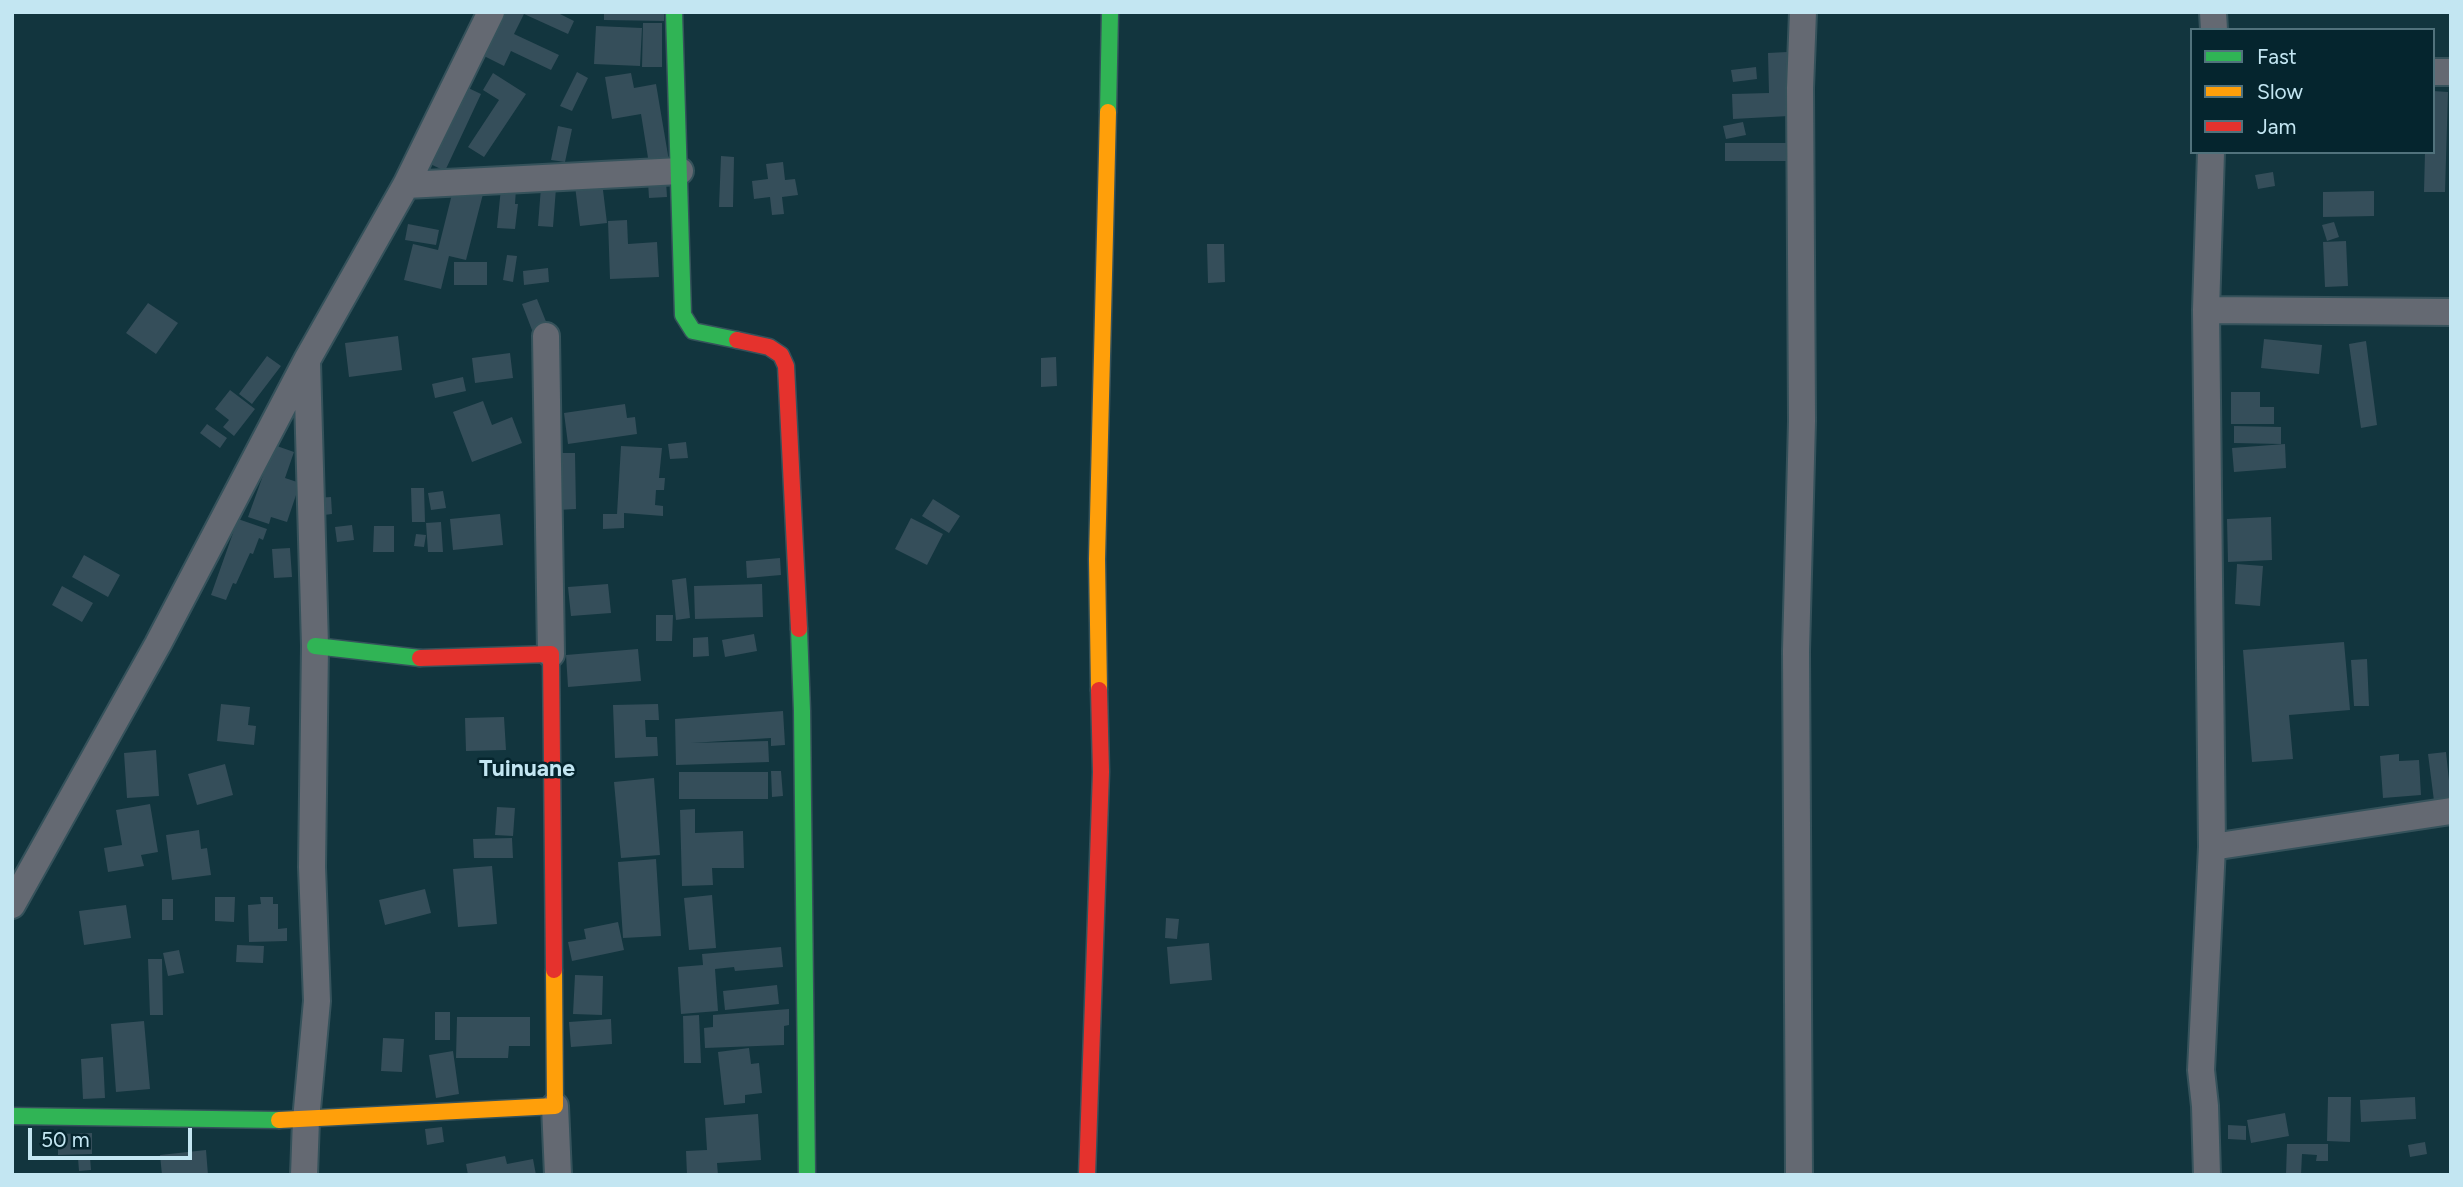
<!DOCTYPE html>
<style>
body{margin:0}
#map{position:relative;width:2463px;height:1187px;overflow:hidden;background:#12353e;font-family:Figtree,sans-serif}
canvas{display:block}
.frame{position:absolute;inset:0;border:14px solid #c3e6f2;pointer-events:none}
.legend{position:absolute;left:2190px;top:28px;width:245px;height:126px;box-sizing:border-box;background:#05252e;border:2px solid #51727c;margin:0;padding:9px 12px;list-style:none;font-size:21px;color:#c3e6f2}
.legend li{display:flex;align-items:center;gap:14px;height:35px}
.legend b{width:35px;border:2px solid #51727c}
.scale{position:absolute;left:28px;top:1128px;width:164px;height:32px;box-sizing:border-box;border:4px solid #c3e6f2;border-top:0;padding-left:9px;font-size:21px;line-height:24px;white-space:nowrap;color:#c3e6f2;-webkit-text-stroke:5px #05252e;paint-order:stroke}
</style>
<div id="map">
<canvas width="2463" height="1187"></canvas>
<div class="frame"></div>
<ul class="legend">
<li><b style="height:9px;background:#30b455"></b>Fast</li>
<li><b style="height:9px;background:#ff9f0a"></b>Slow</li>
<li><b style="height:9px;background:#e5322d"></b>Jam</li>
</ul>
<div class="scale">50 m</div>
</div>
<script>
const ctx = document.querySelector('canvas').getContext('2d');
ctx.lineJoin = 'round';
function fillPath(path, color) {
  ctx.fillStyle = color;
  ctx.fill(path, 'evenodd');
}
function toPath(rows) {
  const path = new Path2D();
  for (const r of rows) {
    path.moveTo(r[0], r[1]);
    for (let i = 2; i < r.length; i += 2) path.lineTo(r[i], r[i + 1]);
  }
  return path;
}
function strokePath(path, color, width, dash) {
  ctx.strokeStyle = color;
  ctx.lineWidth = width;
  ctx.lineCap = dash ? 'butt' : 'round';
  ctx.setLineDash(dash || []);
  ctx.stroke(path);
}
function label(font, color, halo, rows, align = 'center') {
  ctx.font = font + ' Figtree,sans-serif';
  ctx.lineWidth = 5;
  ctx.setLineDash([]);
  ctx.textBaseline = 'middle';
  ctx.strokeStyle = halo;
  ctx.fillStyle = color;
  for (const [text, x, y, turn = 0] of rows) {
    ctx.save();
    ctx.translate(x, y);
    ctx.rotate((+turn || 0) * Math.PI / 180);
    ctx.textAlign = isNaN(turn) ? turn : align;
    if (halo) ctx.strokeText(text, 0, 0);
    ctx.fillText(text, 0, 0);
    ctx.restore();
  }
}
fillPath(toPath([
 [503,12,556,12,574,21,568,34,524,14,514,34,559,55,551,70,511,51,504,66,482,55],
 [604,12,664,12,664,21,604,20],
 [643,23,662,23,662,67,642,67],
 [596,26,642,28,640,66,594,64],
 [1787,52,1789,116,1733,119,1732,94,1769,93,1768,53],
 [1756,67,1757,79,1733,82,1731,70],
 [577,72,588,78,572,111,560,106],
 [493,73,526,94,484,157,468,147,499,100,483,90],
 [631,73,634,88,656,84,669,161,649,164,641,114,612,119,605,77],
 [462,85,481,94,445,171,426,162],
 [2433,91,2448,92,2445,192,2424,192,2425,152,2433,152],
 [1743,122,1746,135,1726,139,1723,126],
 [558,126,572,129,565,162,551,160],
 [1725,143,1788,143,1788,161,1725,161],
 [721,156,734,157,733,207,719,207],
 [783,162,785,180,795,179,798,195,782,197,784,214,772,215,770,197,754,199,752,181,768,179,766,164],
 [2273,172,2275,186,2258,189,2255,175],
 [666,181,667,197,649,198,648,182],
 [602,182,607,223,580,226,575,186],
 [541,187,556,188,553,227,538,226],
 [501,188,516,189,515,204,518,204,515,229,497,228],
 [453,190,483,194,466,260,449,256,441,289,404,280,413,244,438,250],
 [2374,191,2374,216,2323,217,2323,192],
 [627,220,628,244,657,242,659,277,610,279,608,221],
 [2334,222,2339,237,2327,241,2322,225],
 [408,224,439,230,436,245,405,240],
 [2346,241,2348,286,2325,287,2323,242],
 [1207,244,1224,244,1225,282,1208,283],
 [507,255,517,256,513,282,503,280],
 [454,262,487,262,487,285,454,285],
 [548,268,549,282,524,285,523,271],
 [537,299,547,324,532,330,522,304],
 [148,303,178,323,156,354,126,333],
 [398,336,402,370,349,377,345,343],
 [2264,339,2322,345,2319,374,2261,368],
 [2366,341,2377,425,2361,428,2349,344],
 [510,353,513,378,475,383,472,358],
 [267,356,281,366,252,404,239,394],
 [1056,357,1057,386,1041,387,1041,358],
 [463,377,466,391,435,398,432,384],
 [230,390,255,409,234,436,223,427,229,420,215,409],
 [2231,392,2260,392,2260,407,2274,407,2274,424,2231,424],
 [483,401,492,425,512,417,522,443,472,462,453,412],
 [625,404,627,418,635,417,637,434,568,444,564,413],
 [207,424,227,438,220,448,200,433],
 [2234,426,2281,427,2281,444,2234,443],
 [686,442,688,458,670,459,668,444],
 [2285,444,2286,468,2234,472,2232,448],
 [274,445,294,452,285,478,300,483,287,522,271,517,269,524,248,517],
 [621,446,662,448,659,478,665,478,664,490,656,490,655,505,663,506,663,516,624,513,624,528,603,529,603,514,617,514],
 [556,453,575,453,576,509,557,510],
 [411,488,424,488,425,522,412,522],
 [443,491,446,508,431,510,428,493],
 [331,497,332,514,316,516,315,498],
 [933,499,960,516,949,533,922,516],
 [500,514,503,545,453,550,450,519],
 [2271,517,2272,560,2228,562,2227,519],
 [911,518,943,534,927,565,895,549],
 [238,519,267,529,263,540,259,538,253,554,250,553,236,584,233,583,226,600,211,595],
 [441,522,443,552,428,552,426,523],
 [352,525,354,540,337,542,335,527],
 [374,526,394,526,394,552,373,552],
 [416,534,426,535,424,547,414,546],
 [290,548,292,577,274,578,272,549],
 [84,555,120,575,108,597,72,577],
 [780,558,781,575,747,578,746,561],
 [2237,564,2263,566,2260,606,2235,604],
 [686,578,690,618,676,620,672,580],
 [608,584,611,613,571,616,568,587],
 [762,584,763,617,695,619,694,586],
 [62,586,93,603,82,622,52,605],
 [656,615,673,615,672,641,656,641],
 [754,634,757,651,725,657,722,640],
 [708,637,709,656,693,657,693,638],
 [2344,642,2350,710,2289,715,2293,759,2252,762,2243,650],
 [638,649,641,681,568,687,566,655],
 [2367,659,2369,706,2354,706,2351,660],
 [221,704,250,707,248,725,256,726,254,745,217,741],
 [658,704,659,720,645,720,646,737,657,737,658,756,615,758,613,705],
 [783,711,785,745,771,746,771,738,691,743,768,741,769,762,676,765,675,719],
 [504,717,506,750,466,751,465,718],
 [156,750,159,796,127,798,124,753],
 [2446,752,2451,800,2434,801,2428,754],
 [2399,754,2399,761,2419,760,2421,795,2383,798,2380,756],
 [225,764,233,795,197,805,188,774],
 [771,771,781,771,783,796,772,797],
 [679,772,768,772,768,799,679,799],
 [654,778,660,855,621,858,614,782],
 [150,804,158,852,141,855,144,866,108,872,104,848,122,845,116,810],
 [497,807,515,808,513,836,495,835],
 [695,809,695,833,743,831,744,868,712,868,713,885,682,886,680,810],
 [199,830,201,849,207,848,211,875,172,880,166,835],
 [512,838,513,858,474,858,473,839],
 [656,859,661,936,623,938,618,862],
 [492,866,497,924,458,927,453,869],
 [425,889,431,913,385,925,379,900],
 [712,895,716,948,689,950,684,898],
 [215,897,235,897,234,922,215,921],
 [260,897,273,897,273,904,278,904,278,929,287,928,287,941,249,942,248,905,261,904],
 [162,899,173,899,173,920,162,920],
 [126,905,131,938,84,945,79,911],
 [1166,918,1179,919,1177,939,1165,938],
 [618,922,624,950,572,961,568,942,586,939,584,929],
 [1209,943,1212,980,1170,984,1167,947],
 [237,945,264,946,263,963,236,962],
 [781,947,783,967,735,971,734,967,715,969,718,1011,681,1014,678,967,703,965,702,954],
 [179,950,184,973,168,976,163,953],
 [148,959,162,959,163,1015,150,1015],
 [575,975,603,976,602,1015,573,1014],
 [777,985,779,1004,725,1010,723,991],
 [789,1009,789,1025,784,1026,784,1045,705,1048,704,1028,713,1027,713,1015],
 [435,1012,450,1012,450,1040,435,1040],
 [699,1015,701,1063,684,1063,683,1016],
 [457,1017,530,1017,530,1046,509,1046,508,1058,456,1058],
 [611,1019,612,1044,571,1047,569,1022],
 [144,1021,150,1089,116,1092,111,1024],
 [383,1038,404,1039,402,1072,381,1071],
 [749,1048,751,1064,759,1063,762,1093,745,1095,745,1103,724,1105,718,1052],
 [453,1051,459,1094,436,1098,429,1055],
 [103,1057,105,1098,83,1099,81,1059],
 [2328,1097,2351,1097,2350,1142,2327,1141],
 [2415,1097,2416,1119,2361,1122,2360,1100],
 [2285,1113,2289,1136,2251,1143,2247,1120],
 [758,1114,761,1160,717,1163,718,1175,687,1175,686,1151,707,1150,705,1118],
 [2228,1125,2246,1126,2246,1140,2228,1139],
 [442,1127,444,1142,427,1145,425,1129],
 [92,1133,92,1154,58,1155,58,1134],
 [2425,1142,2427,1154,2410,1157,2408,1145],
 [2287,1144,2328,1144,2328,1161,2316,1161,2317,1155,2302,1154,2301,1175,2286,1175],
 [206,1150,208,1175,162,1175,160,1155],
 [505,1156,507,1164,533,1159,536,1175,468,1175,466,1164],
 [90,1157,91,1170,79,1171,78,1158]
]), '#354e5a');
const street = toPath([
 [2213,12,2214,30],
 [2433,72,2451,72],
 [406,185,680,171],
 [2206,310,2451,312],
 [546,336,551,654],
 [2212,847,2451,811],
 [12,905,158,644,307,360,406,185,491,12],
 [555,1106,558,1175],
 [304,1175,306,1120,317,1001,312,867,315,646,307,362],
 [1799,1175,1796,651,1802,421,1800,88,1803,12],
 [2207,1175,2205,1106,2201,1070,2212,847,2206,310,2211,152]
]);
const fast = toPath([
 [674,12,683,315,693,331,737,340],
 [1108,112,1110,12],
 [799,629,802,711,807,1175],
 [315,646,420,658],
 [12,1116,279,1120]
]);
const slow = toPath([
 [1099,690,1097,559,1108,112],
 [279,1120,555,1106,554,970]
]);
const jam = toPath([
 [737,340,769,347,781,355,786,366,799,629],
 [420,658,551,654,554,970],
 [1087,1175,1101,772,1099,690]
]);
strokePath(street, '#35525b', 30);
strokePath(fast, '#35525b', 19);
strokePath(slow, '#35525b', 19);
strokePath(jam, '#35525b', 19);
strokePath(street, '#646972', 26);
strokePath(fast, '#30b455', 16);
strokePath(slow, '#ff9f0a', 16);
strokePath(jam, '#e5322d', 16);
label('bold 23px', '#c3e6f2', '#05252e', [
 ["Tuinuane",527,769]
]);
</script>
